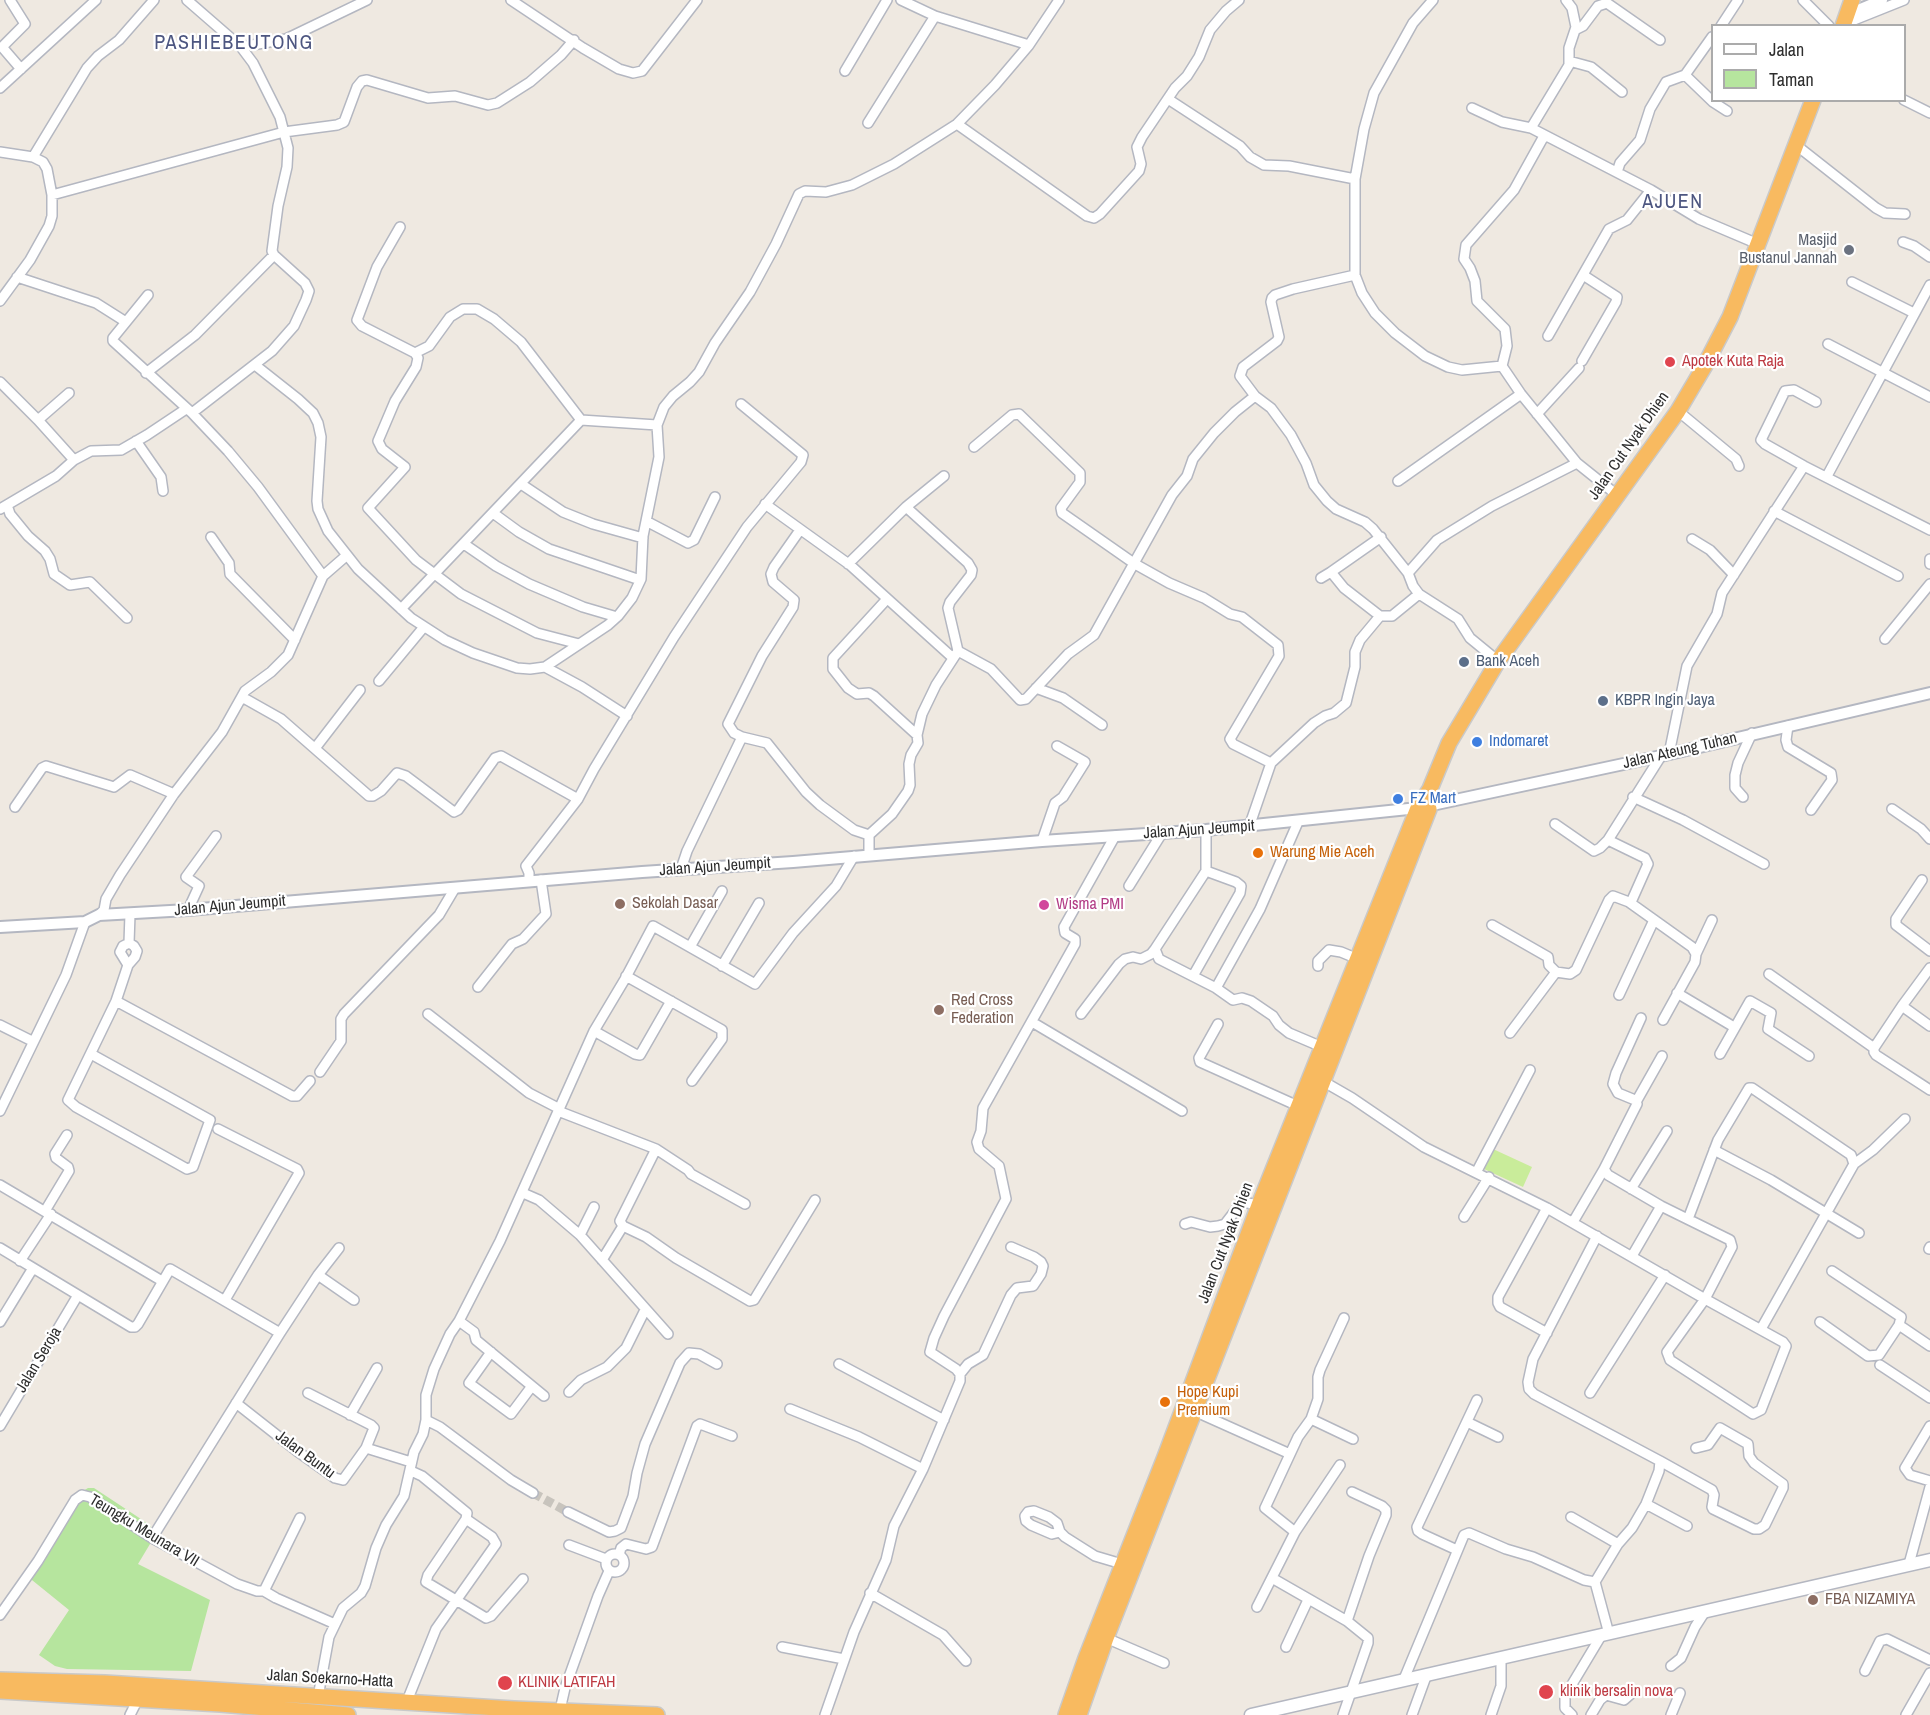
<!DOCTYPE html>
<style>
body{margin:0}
#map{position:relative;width:1930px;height:1715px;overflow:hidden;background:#efe9e1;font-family:"Archivo Narrow",sans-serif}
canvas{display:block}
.legend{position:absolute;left:1711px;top:24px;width:195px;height:78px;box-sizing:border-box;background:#fff;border:2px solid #ababab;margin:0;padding:8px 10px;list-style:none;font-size:18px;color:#2e2e2e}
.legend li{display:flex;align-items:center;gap:12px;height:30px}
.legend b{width:30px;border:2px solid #ababab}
</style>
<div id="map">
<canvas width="1930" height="1715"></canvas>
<ul class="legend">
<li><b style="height:8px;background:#fff"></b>Jalan</li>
<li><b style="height:16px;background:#b6e59e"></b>Taman</li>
</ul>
</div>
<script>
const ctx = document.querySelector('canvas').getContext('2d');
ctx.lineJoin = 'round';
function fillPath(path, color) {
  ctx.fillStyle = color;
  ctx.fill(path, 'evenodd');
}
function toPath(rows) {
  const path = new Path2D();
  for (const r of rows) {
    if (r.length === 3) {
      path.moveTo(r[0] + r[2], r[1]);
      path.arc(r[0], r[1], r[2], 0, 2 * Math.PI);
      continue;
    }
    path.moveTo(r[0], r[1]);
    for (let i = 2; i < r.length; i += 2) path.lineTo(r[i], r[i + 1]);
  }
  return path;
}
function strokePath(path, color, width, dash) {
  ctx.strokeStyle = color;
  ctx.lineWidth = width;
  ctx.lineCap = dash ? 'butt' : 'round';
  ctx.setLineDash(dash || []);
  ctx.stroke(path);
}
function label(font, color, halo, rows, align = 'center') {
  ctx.font = font + ' "Archivo Narrow",sans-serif';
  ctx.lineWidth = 4.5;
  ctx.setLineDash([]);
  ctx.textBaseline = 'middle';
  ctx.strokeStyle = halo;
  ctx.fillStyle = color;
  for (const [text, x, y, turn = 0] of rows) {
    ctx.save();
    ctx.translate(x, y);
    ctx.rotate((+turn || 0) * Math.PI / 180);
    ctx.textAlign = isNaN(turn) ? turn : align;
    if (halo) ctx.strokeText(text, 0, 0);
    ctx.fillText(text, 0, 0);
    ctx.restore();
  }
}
fillPath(toPath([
 [88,1488,94,1488,150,1525,153,1539,138,1564,210,1600,191,1671,67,1669,55,1666,39,1655,69,1610,27,1576,83,1491]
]), '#b6e59e');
fillPath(toPath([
 [1493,1149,1532,1167,1523,1187,1484,1169]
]), '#c9ec9a');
strokePath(toPath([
 [533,1493,568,1512]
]), '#c8c4bd', 9, [9, 4.5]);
const minor = toPath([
 [10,0,25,24,2,47,21,69],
 [511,0,583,48,619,69,633,73,642,71,697,0],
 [901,0,935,16,1029,45],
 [1803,0,1829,26],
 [1844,24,1904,0],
 [1721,26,1738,0],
 [1575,30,1583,26,1598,6,1607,3,1660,40],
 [241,47,286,39,367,0],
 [1569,61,1591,67,1622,92],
 [845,71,887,0],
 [1685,75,1713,102,1727,111],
 [0,88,96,0],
 [1168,99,1240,146,1250,157,1264,165,1289,166,1355,179],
 [1904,100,1930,113],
 [1472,108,1502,122,1531,128,1651,190,1699,219,1758,244],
 [868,123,935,16],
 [957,124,1087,216,1094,218,1100,214,1139,171,1141,164,1137,147,1142,137,1175,88,1187,76,1199,57,1210,30,1226,11,1239,0],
 [1531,128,1569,65,1569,48,1576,27,1572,8,1566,0],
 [1544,136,1514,190,1466,245,1464,259,1470,268,1475,281,1477,301,1505,329,1507,346,1502,366,1521,394,1577,463,1617,495],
 [1796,145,1876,208,1885,213,1905,214],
 [0,152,33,157,43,162,47,169,52,195,52,216,49,226,30,260,0,301],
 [33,157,87,68,98,56,119,40,154,0],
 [1617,172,1620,163,1640,140,1650,109,1666,82,1685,75,1712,37],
 [52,195,284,132,337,125,344,122,357,87,362,81,367,80,428,98,455,96,488,105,497,103,530,82,561,55,574,40],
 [400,227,377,267,357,320,362,326,415,353,418,358,416,367,395,401,378,441,382,449,405,467,368,508,416,560,461,594,537,633,579,644],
 [1903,242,1914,246,1930,257],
 [1355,275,1355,179,1364,129,1374,93,1413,23,1433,0],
 [17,277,96,303,126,322],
 [1852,282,1914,313],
 [148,295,113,338,113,341,192,413,272,351,294,326,306,300,309,291,305,283,274,255,272,251,278,206,287,167,288,148,280,117,253,63,241,47,187,0],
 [1548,336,1609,229,1627,220,1651,190],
 [1828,344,1930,397],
 [415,353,429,346,450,317,463,309,477,309,494,319,521,342,581,420],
 [1582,361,1616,302,1617,297,1583,275],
 [255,365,298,399,313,413,318,423,321,437,317,501,318,509,328,531,358,569,411,618,445,640,473,653,517,668,530,669,545,667,608,625,618,616,632,598,641,579,643,536,659,457,657,425,664,407,673,396,690,382,699,372,715,343,750,292,776,244,799,194,805,191,826,192,852,185,894,164,957,124,995,85,1029,45,1059,0],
 [146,373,195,335,274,255],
 [0,382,38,420,74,460,91,451,121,450,147,435,186,409],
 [1816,402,1794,390,1785,391,1761,440,1765,444,1804,466,1930,530],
 [1678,411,1736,459,1739,466],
 [192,413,228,451,258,487,323,576],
 [1537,414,1579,368],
 [38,420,69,393],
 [136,441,161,477,163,491],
 [974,447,1012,415,1019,414,1080,473,1080,482,1061,508,1062,513,1135,564,1169,583,1204,598,1230,614,1242,617,1278,645,1279,656,1230,739,1233,744,1271,763],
 [1827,476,1930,285],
 [1398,481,1521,394],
 [521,484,563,512,593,524,643,538],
 [765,504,850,565,953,658],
 [7,505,10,514,28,536,45,551,50,559,54,574,70,585,90,582,127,618],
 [906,507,968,563,972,570,971,575,950,602,948,608,958,651],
 [0,509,56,476,74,460],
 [1774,511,1898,576],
 [493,513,519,532,549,549,640,580],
 [646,521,688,543,694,540,715,497],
 [211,537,229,563,230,574,295,640],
 [1692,539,1710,550,1734,575],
 [464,544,496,566,529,584,583,607,617,617],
 [1930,559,1930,564],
 [848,564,906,507,944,476],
 [1408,573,1373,529,1365,522,1336,509,1327,501,1314,485,1306,463,1291,435,1271,408,1255,396,1240,376,1243,367,1277,341,1279,337,1271,302,1272,298,1275,295,1293,289,1355,275,1362,293,1375,313,1395,333,1425,356,1448,367,1462,370,1502,366],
 [1321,578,1331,572],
 [887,599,833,658,833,669,848,688,857,694,869,693,874,696,917,735],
 [401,609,581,420,657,425],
 [1380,616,1344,588,1331,572,1381,537],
 [1885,639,1930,584],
 [1498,661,1470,638,1458,619,1419,594,1413,586,1408,573,1437,540,1492,506,1577,463],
 [545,667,582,687,627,716],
 [379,681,423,628],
 [1036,688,1063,698,1102,725],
 [242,697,281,719,369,796,373,796,381,791,397,773,406,776,454,812,458,810,495,758,501,756,578,799],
 [1788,726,1786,740,1788,747,1831,773,1832,780,1811,810],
 [742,737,767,743,806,792,820,805,854,830,869,835],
 [316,747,360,690],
 [1669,754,1687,666,1717,614,1722,593,1804,466],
 [1633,797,1683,820,1764,864],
 [1743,797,1735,788,1735,775,1738,763,1752,733],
 [15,807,42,768,46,766,114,787,130,775,174,794],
 [1892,809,1921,829,1930,839],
 [1555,824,1594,851,1600,848,1608,840,1661,756],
 [1249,827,1271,763,1314,723,1325,716,1334,713,1346,703,1355,667,1355,652,1360,640,1380,616,1392,616,1419,594],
 [1206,830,1206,871,1155,949,1159,959,1216,988,1233,1000,1242,998,1251,1001,1273,1016,1279,1025,1289,1033,1322,1047],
 [1042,841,1055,803,1063,797,1085,762,1057,746],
 [869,855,869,835,892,814,908,791,910,785,909,764,911,755,918,743,917,735,922,714,936,685,958,651,991,669,1020,700,1026,699,1068,654,1094,635,1172,495,1187,476,1193,459,1214,433,1235,412,1255,396],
 [681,869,687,851,742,737,734,733,728,724,762,656,793,607,794,600,773,582,771,574,774,567,800,530],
 [1922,880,1896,919,1896,925,1930,951],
 [529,881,529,873,526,866,578,799,594,769,674,637,747,527,801,462,803,455,741,404],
 [1129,886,1162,833],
 [1629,902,1692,947,1696,954,1695,962,1663,1020],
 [188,910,199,886,186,877,216,836],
 [99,915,104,910,106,899,120,875,174,794,222,732,245,691,271,672,288,655,323,576,346,556],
 [1492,925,1548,957,1549,965,1556,972,1570,974,1576,970,1609,900,1613,896,1629,902,1632,900,1648,864,1645,858,1608,840],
 [129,943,134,946,137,951,135,957,128,965,120,952,123,946,129,943],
 [129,943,130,914],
 [690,947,722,891],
 [1696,954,1712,920],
 [722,966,759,903],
 [1318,966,1318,961,1329,950,1341,952,1358,959],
 [1930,968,1902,1006,1874,1048,1874,1052,1876,1055,1930,1090],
 [1769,974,1874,1048],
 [626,976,722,1030,722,1039,692,1081],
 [1193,976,1240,893,1241,886,1236,882,1206,871],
 [478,987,512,944,523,939,546,914,541,880],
 [1216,988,1260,909,1298,822],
 [1677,993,1734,1027],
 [1619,995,1654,920],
 [116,1001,292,1096,297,1096,310,1081],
 [1902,1006,1930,1026],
 [428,1014,529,1093,560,1109],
 [1081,1014,1119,964,1125,959,1133,957,1141,959,1151,954,1155,949],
 [1641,1018,1616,1073,1613,1084,1618,1093,1635,1100,1637,1104,1604,1169,1608,1175,1661,1206],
 [1032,1022,1182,1111],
 [1218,1024,1199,1058,1200,1062,1298,1106],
 [0,1025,32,1041],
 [594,1031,635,1054,640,1055,671,1001],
 [1510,1033,1556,972],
 [91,1054,210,1120,193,1167,187,1169,76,1107,68,1100,116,1001,128,965],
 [1720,1054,1750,1001,1771,1013,1768,1029,1809,1056],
 [320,1072,341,1041,341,1019,344,1014,439,915,455,888],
 [1319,1079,1352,1098,1424,1147,1547,1208,1705,1299,1783,1342,1786,1346,1761,1410,1753,1414,1670,1360,1667,1352,1705,1299,1732,1247,1730,1240,1661,1206,1632,1256],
 [1636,1102,1662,1056],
 [0,1111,66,975,85,922],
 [558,1111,656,1149,688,1170,691,1174,745,1204],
 [218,1129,297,1169,299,1173,225,1300],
 [1714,1150,1771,1180,1859,1233],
 [1854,1164,1873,1150,1905,1119],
 [1477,1171,1530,1070],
 [0,1185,162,1281],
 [1631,1189,1667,1131],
 [523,1193,539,1200,580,1235,668,1334],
 [1547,1208,1498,1297,1498,1303,1500,1307,1547,1333],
 [45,1211,69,1171,68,1167,56,1158,55,1154,67,1135],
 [1464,1217,1489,1177],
 [1688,1219,1718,1140,1749,1088,1752,1088,1851,1155,1854,1164,1761,1329],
 [1573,1222,1604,1169],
 [1185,1224,1191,1222,1210,1227,1218,1226,1225,1224,1242,1202,1259,1205],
 [623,1226,646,1237,676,1258,750,1301,754,1300,815,1200],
 [580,1235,594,1207],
 [1597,1236,1533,1359,1528,1382,1529,1389,1534,1394,1660,1461,1659,1471,1646,1504,1632,1528,1618,1544,1595,1582,1609,1634],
 [0,1248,131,1327,135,1327,138,1324,170,1269,280,1333],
 [1929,1249,1930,1247],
 [602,1260,623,1226,620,1221,656,1149],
 [20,1261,51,1214],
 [1832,1271,1901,1317,1899,1325],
 [318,1275,354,1300],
 [459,1321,474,1332,476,1340,544,1396],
 [0,1322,33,1268],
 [1820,1322,1868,1356,1879,1355,1899,1325,1930,1346],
 [491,1352,469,1383,511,1414,532,1386],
 [839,1364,944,1420],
 [1880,1365,1930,1398],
 [960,1374,968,1364,983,1355,1011,1295,1017,1288,1033,1286,1041,1274,1043,1266,1041,1262,1034,1257,1011,1247],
 [569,1392,581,1380,607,1367,626,1348,645,1310],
 [1590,1393,1665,1275],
 [236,1403,297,1451,335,1478,343,1480,366,1448,374,1428,371,1425,308,1393],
 [790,1409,859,1437,923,1469],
 [1194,1411,1290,1454],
 [350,1415,377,1368],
 [1311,1419,1353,1439],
 [426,1420,440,1427,511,1480,533,1493],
 [1467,1422,1498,1437],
 [0,1426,78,1295],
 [1930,1426,1905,1468,1910,1475,1930,1481],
 [366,1448,411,1462],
 [1660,1461,1712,1490,1714,1495,1712,1507,1713,1509,1754,1529,1759,1529,1765,1525,1783,1488,1783,1484,1754,1463,1749,1456,1748,1444,1720,1428,1708,1445,1696,1448],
 [411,1471,422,1476,467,1513,466,1519,428,1575,426,1582,486,1618,491,1616,523,1579],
 [1646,1504,1687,1526],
 [568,1512,609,1532,615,1531,621,1528,633,1496,637,1473,645,1444,680,1363,689,1353,699,1354,717,1364],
 [1571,1517,1618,1544],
 [1060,1532,1052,1534,1031,1525,1026,1521,1025,1516,1028,1512,1034,1511,1049,1517,1057,1523,1060,1532,1065,1537,1095,1556,1122,1564],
 [1295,1532,1265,1508,1298,1437,1311,1419,1318,1399,1318,1377,1320,1370,1344,1318],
 [152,1538,280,1333,318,1275,339,1248],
 [569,1545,606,1559],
 [1457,1550,1422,1534,1418,1531,1417,1527,1477,1400],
 [615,1563,9],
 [619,1555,621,1548,626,1544,646,1549,652,1547,697,1426,700,1424,732,1436],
 [1909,1564,1930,1487],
 [1272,1578,1347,1621,1368,1638,1368,1643,1343,1715],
 [264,1591,276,1598,335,1624],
 [870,1593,943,1635,966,1661],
 [1257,1607,1295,1532,1340,1465],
 [0,1615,38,1561,75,1500,82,1495,90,1497,152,1538,237,1584,257,1591,264,1591,300,1518],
 [1347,1621,1369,1556,1386,1515,1386,1510,1382,1506,1352,1492],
 [1106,1638,1164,1663],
 [782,1647,844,1659],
 [1286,1647,1308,1600],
 [1671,1666,1681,1658,1695,1627,1704,1613],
 [1865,1671,1880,1641,1887,1639,1930,1660],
 [1404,1679,1464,1535,1469,1533,1506,1549,1533,1557,1584,1580,1595,1582],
 [318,1697,329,1637,343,1608,361,1593,365,1586,376,1548,386,1525,404,1496,414,1452,423,1434,426,1420,426,1395,434,1369,450,1334,459,1321,500,1241,594,1031,625,979,653,926,755,984,793,933,836,886,854,856],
 [407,1701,436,1629,496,1544,492,1537,466,1519],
 [560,1710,565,1688,598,1596,609,1571],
 [130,1715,137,1701],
 [825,1715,854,1632,886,1560,894,1526,923,1469,960,1381,960,1374,956,1369,930,1352,934,1338,944,1316,1006,1199,999,1166,979,1149,977,1142,981,1131,983,1108,1075,944,1075,939,1065,933,1064,927,1115,836],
 [1412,1715,1427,1674],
 [1491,1715,1501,1686,1501,1659],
 [1572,1715,1565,1708,1565,1696,1601,1636],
 [1591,1715,1600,1700,1606,1695,1624,1700,1633,1692],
 [1671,1715,1680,1693],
 [1906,1715,1930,1673]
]);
const tertiary = toPath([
 [1846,15,1882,0],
 [0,927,85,922,99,915,188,910,642,872,793,862,1042,841,1206,830,1418,808,1661,756,1930,693]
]);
const secondary = toPath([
 [1251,1715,1930,1560]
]);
const trunk = toPath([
 [1843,26,1852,0],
 [0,1680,105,1683,514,1709,657,1715],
 [0,1691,220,1704,348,1715],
 [1066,1715,1086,1658,1165,1457,1259,1205,1418,808,1430,789,1449,743,1498,661,1678,411,1704,367,1730,317,1813,100],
 [1079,1715,1106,1638,1429,809]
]);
strokePath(minor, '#b4b7c1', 12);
strokePath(tertiary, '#b4b7c1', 14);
strokePath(secondary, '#b4b7c1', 15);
strokePath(trunk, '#c9c9c9', 18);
strokePath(minor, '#fff', 9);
strokePath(tertiary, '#fff', 10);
strokePath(secondary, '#fff', 12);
strokePath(trunk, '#f8ba60', 15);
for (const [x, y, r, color] of [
 [1849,250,6,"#6b7280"],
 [1670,362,6,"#e0444e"],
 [1464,662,6,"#5c6f8a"],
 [1603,701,6,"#5c6f8a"],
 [1477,742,6,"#3f7fe0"],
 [1398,799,6,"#3f7fe0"],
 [1258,853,6,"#e8710a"],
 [620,904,6,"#8d6e63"],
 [1044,905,6,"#d1479c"],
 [939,1010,6,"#8d6e63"],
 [1165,1402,6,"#e8710a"],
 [1813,1600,6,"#8d6e63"],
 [505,1683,8,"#e0444e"],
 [1546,1692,8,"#e0444e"]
]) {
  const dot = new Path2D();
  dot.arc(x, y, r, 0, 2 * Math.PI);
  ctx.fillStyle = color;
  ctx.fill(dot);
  strokePath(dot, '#fff', 2);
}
label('16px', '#5b616d', '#fff', [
 ["Masjid",1837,241],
 ["Bustanul Jannah",1837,259]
], 'right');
label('16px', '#be3a42', '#fff', [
 ["Apotek Kuta Raja",1682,362],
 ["KLINIK LATIFAH",518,1683],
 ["klinik bersalin nova",1560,1692]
], 'left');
label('16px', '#2e2e2e', '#fff', [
 ["Jalan Cut Nyak Dhien",1629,446,-55],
 ["Jalan Ateung Tuhan",1680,751,-13],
 ["Jalan Ajun Jeumpit",1199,830,-4],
 ["Jalan Ajun Jeumpit",715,867,-4],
 ["Jalan Ajun Jeumpit",230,906,-5],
 ["Jalan Cut Nyak Dhien",1226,1243,-69],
 ["Jalan Seroja",39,1360,-59],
 ["Jalan Buntu",305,1455,36],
 ["Teungku Meunara VII",144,1531,31],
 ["Jalan Soekarno-Hatta",330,1679,3]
]);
label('16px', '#4e5e75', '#fff', [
 ["Bank Aceh",1476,662],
 ["KBPR Ingin Jaya",1615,701]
], 'left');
label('16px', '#366cbe', '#fff', [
 ["Indomaret",1489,742],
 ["FZ Mart",1410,799]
], 'left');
label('16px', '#c56008', '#fff', [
 ["Warung Mie Aceh",1270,853],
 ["Hope Kupi",1177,1393],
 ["Premium",1177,1411]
], 'left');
label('16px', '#785e54', '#fff', [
 ["Sekolah Dasar",632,904],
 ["Red Cross",951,1001],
 ["Federation",951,1019],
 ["FBA NIZAMIYA",1825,1600]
], 'left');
label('16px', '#b23c85', '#fff', [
 ["Wisma PMI",1056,905]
], 'left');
ctx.letterSpacing = '1.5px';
label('20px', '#4d5680', '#fff', [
 ["PASHIEBEUTONG",234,44],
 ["AJUEN",1673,203]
]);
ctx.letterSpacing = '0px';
</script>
